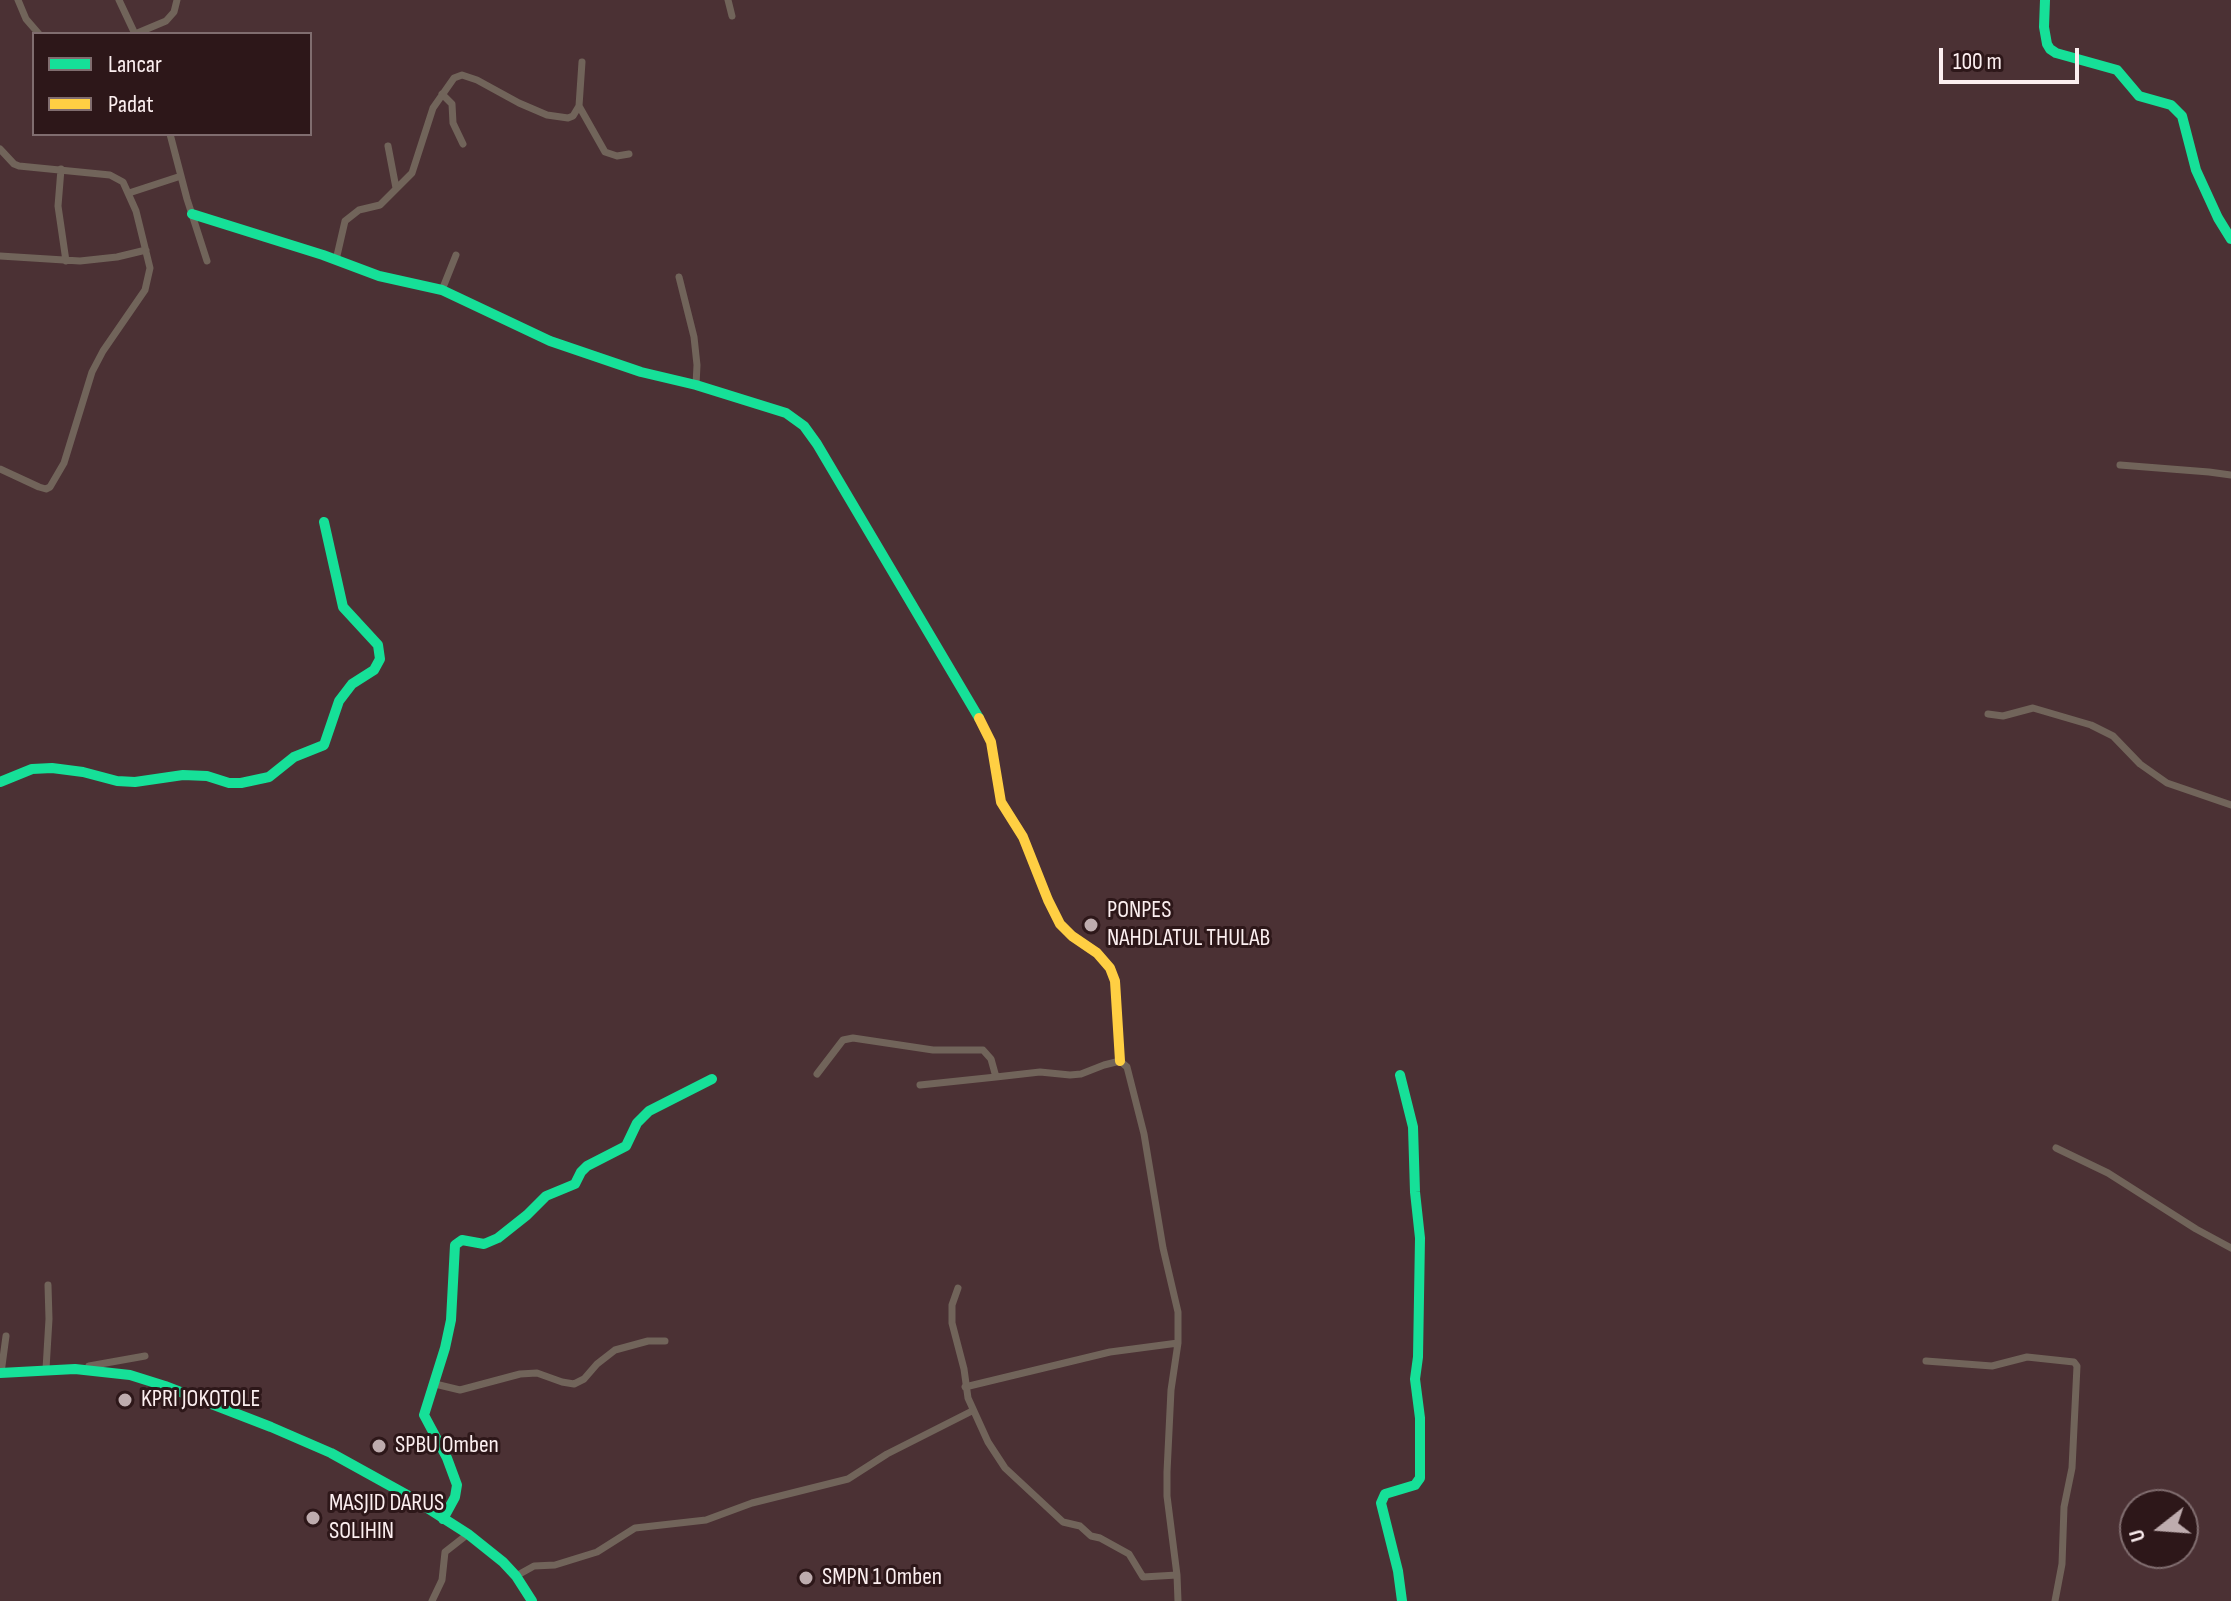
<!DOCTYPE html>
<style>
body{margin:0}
#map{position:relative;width:2231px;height:1601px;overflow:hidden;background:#4b3134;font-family:"Sofia Sans Condensed",sans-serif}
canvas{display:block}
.legend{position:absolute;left:32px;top:32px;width:280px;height:104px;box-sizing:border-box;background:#2d1719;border:2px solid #806d6f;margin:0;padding:10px 14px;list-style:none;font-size:24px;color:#fceff0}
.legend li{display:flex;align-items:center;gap:16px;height:40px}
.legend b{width:40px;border:2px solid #806d6f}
.north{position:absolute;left:2119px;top:1489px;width:80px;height:80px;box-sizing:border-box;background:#2d1719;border:2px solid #806d6f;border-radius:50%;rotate:253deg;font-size:22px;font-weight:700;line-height:32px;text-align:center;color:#fceff0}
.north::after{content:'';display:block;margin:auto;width:28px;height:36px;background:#beacae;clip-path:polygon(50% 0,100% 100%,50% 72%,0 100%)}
.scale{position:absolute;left:1939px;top:48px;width:140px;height:36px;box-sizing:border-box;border:4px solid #fceff0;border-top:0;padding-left:10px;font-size:24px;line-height:28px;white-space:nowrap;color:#fceff0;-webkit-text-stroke:6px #2d1719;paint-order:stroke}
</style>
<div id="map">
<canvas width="2231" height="1601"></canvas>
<ul class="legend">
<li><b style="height:10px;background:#16e098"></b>Lancar</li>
<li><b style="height:10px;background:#ffcf43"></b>Padat</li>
</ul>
<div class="north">U</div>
<div class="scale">100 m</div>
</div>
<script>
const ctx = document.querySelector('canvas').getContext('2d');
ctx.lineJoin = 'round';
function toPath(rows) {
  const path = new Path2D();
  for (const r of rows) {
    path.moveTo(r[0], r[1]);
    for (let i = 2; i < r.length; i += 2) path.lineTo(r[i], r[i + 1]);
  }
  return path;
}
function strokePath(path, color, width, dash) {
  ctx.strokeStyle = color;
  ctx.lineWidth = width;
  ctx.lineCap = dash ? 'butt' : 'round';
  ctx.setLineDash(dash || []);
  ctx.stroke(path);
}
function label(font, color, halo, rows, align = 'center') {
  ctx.font = font + ' "Sofia Sans Condensed",sans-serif';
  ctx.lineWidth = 6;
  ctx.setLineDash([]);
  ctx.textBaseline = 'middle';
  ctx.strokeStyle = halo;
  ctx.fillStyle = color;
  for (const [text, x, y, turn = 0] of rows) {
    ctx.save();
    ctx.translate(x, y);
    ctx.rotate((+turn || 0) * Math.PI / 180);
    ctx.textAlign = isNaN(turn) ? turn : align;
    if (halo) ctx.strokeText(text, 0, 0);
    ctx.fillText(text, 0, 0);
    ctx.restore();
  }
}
strokePath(toPath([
 [18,0,26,19,39,34],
 [119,0,135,34],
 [728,0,732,16],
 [135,34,166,21,174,12,177,0],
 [442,94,452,104,453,123,463,144],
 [579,106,605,152,617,156,629,154],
 [170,134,187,199,207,261],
 [388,146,396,188],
 [0,149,14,164,19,166,110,175,123,182,136,211,150,268,145,290,103,351,92,372,64,463,50,487,46,489,39,487,0,469],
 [61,169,58,206,66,261],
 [129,193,181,176],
 [0,256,80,261,117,257,146,250],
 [336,260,345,221,359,210,380,205,412,173,433,108,454,78,462,75,477,80,519,103,547,115,568,118,573,116,579,106,582,62],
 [679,277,694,337,697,365,696,385],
 [442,290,456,255],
 [2120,465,2209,472,2231,475],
 [1988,714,2003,716,2033,708,2091,725,2113,736,2140,764,2167,783,2231,805],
 [817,1074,843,1040,853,1038,933,1050,983,1050,991,1059,996,1077,1040,1072,1070,1075,1081,1074,1104,1065,1120,1061,1127,1067,1144,1134,1163,1248,1178,1312,1178,1343,1171,1390,1167,1472,1167,1496,1177,1575,1178,1601],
 [920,1085,996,1077],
 [2056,1148,2108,1173,2196,1229,2231,1248],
 [958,1288,952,1305,952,1323,964,1369,968,1398,988,1442,1005,1468,1063,1522,1080,1526,1091,1536,1100,1538,1129,1554,1143,1577,1177,1575],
 [1926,1361,1992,1366,2027,1357,2074,1362,2077,1366,2072,1468,2064,1507,2062,1564,2055,1601],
 [89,1366,145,1356],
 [46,1369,49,1319,48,1285],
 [1,1373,6,1336],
 [435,1384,460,1390,520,1374,537,1373,562,1382,574,1384,584,1379,597,1364,615,1350,648,1341,665,1341],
 [965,1387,1110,1352,1178,1343],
 [516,1576,534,1566,555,1565,597,1552,635,1528,706,1520,752,1503,848,1479,887,1454,972,1411],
 [432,1601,442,1580,445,1552,468,1534]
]), '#71645a', 7);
strokePath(toPath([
 [2045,0,2044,27,2047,44,2050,49,2056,53,2117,70,2139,96,2171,105,2182,116,2196,170,2218,218,2231,239],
 [192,214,323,255,379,276,442,290,550,341,641,372,696,385,786,413,804,426,817,444,979,718],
 [0,782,32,769,52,768,83,772,117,781,135,782,183,775,207,776,229,783,241,783,269,777,294,757,324,745,339,701,352,684,374,670,380,659,378,645,343,607,324,522],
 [1400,1075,1413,1127,1415,1192,1420,1238,1418,1357,1415,1379,1420,1418,1420,1478,1415,1485,1385,1494,1381,1503,1398,1571,1402,1601],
 [0,1373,75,1369,130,1375,165,1386,271,1427,331,1453,407,1495,468,1534,503,1562,516,1576,532,1601],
 [443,1519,455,1497,457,1485,447,1458,424,1415,445,1348,451,1320,455,1245,462,1240,484,1244,498,1238,527,1215,546,1196,575,1184,581,1172,587,1166,626,1146,637,1123,649,1111,712,1079]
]), '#16e098', 10);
strokePath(toPath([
 [979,718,991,742,1001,802,1023,837,1048,900,1060,924,1072,936,1097,953,1110,968,1115,981,1120,1061]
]), '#ffcf43', 10);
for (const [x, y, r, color] of [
 [1091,925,8,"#beacae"],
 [125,1400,8,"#beacae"],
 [379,1446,8,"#beacae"],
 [313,1518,8,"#beacae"],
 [806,1578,8,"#beacae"]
]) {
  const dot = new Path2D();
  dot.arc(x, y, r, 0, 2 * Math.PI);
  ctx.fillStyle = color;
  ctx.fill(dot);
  strokePath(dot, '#2d1719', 3);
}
label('24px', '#fceff0', '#2d1719', [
 ["PONPES",1107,911],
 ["NAHDLATUL THULAB",1107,939],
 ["KPRI JOKOTOLE",141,1400],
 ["SPBU Omben",395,1446],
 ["MASJID DARUS",329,1504],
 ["SOLIHIN",329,1532],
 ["SMPN 1 Omben",822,1578]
], 'left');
</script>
